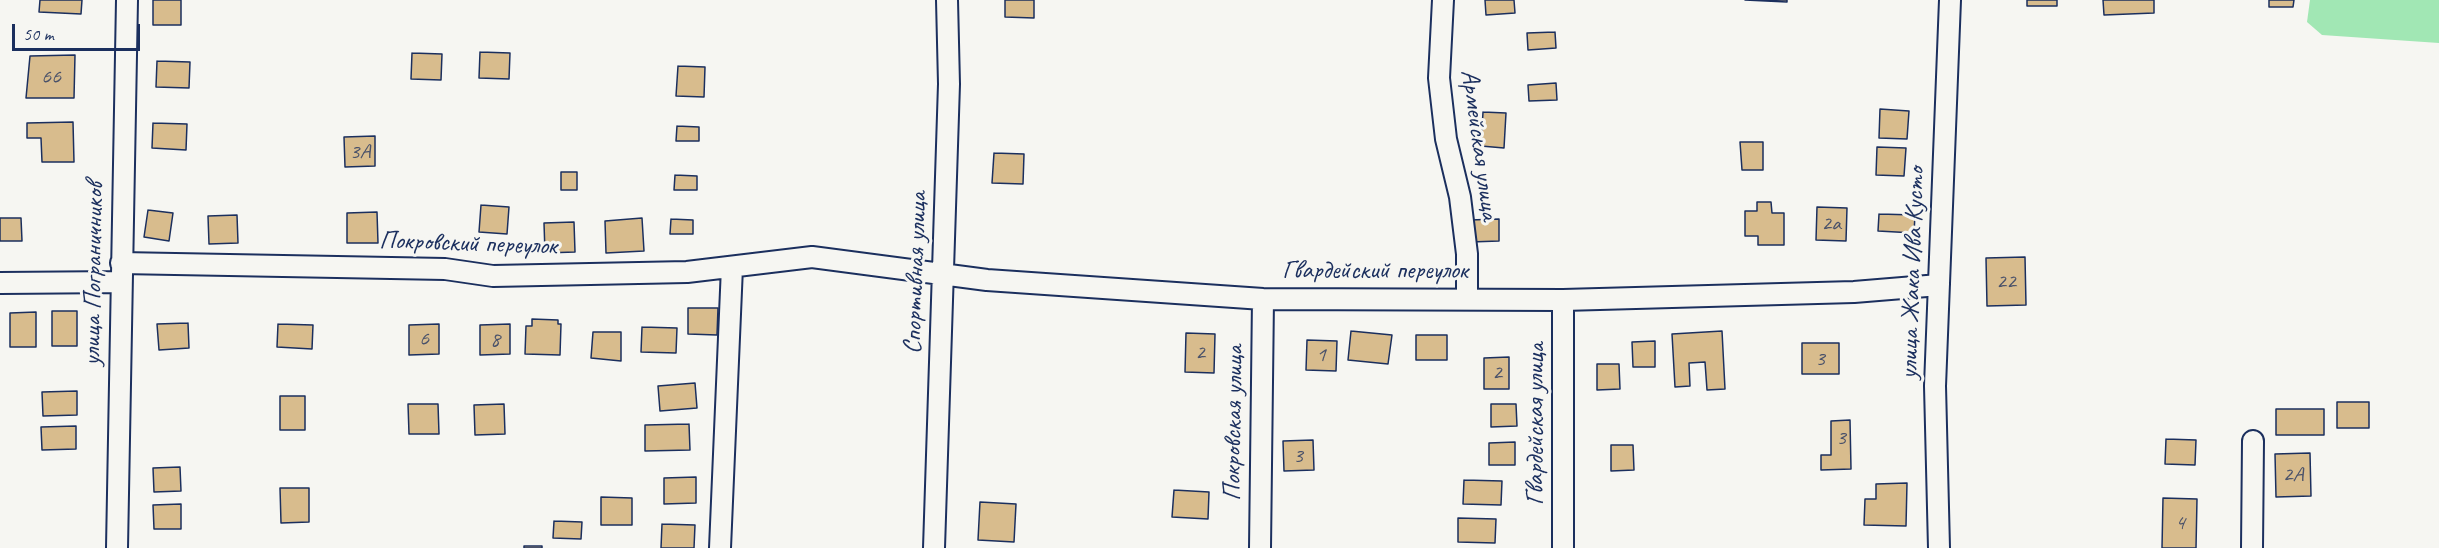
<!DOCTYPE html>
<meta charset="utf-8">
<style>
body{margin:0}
#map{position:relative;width:2439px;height:548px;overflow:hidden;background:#f6f6f2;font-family:Caveat,sans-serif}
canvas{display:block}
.scale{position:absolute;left:12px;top:24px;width:128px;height:27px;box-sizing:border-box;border:3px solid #1b2f5e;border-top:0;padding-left:8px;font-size:18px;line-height:21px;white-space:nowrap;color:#1b2f5e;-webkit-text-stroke:4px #f6f6f2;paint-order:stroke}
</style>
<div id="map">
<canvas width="2439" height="548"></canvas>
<div class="scale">50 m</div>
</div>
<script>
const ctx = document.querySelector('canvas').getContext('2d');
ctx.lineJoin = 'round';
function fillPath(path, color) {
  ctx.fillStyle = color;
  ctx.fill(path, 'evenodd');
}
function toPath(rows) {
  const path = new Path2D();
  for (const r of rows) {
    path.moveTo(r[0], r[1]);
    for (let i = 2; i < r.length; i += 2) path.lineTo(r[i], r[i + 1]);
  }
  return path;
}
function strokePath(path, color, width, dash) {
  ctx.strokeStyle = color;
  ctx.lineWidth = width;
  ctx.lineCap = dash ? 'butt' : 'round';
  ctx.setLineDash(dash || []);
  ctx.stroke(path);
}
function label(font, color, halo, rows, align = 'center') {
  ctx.font = font + ' Caveat,sans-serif';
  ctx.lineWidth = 6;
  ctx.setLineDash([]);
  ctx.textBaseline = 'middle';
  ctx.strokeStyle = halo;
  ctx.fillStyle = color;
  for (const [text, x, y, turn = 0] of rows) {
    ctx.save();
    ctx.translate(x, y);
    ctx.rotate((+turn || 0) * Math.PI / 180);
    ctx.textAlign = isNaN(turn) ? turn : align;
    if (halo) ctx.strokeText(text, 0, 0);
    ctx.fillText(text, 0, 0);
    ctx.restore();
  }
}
fillPath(toPath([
 [2310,0,2439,0,2439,43,2322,35,2307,22]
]), '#a1e7b4');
const building = toPath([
 [40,0,82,0,81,14,39,12,40,0],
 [153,0,181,0,181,25,153,25,153,0],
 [1005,0,1034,0,1034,18,1005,17,1005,0],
 [1485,0,1514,0,1515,13,1486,15,1485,0],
 [1745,0,1787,0,1787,2,1745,0],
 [2027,0,2057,0,2057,6,2027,6,2027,0],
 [2103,0,2154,0,2154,13,2104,15,2103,0],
 [2269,0,2294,0,2293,7,2269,7,2269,0],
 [1555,32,1556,48,1528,50,1527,33,1555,32],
 [480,52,510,53,509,79,479,78,480,52],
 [412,53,442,54,441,80,411,79,412,53],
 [75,55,74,98,26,98,30,56,75,55],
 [157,61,190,62,189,88,156,87,157,61],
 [678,66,705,67,704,97,676,96,678,66],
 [1556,83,1557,100,1529,101,1528,85,1556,83],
 [1880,109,1909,111,1907,139,1879,138,1880,109],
 [1483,112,1506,113,1504,148,1481,146,1483,112],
 [73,122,74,162,42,162,41,138,27,138,27,123,73,122],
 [153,123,187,124,186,150,152,148,153,123],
 [677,126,699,127,699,141,676,141,677,126],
 [375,136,375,166,345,167,344,137,375,136],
 [1740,142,1763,142,1763,170,1742,170,1740,142],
 [1877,147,1906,148,1904,176,1876,175,1877,147],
 [994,153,1024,154,1023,184,992,183,994,153],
 [561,172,577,172,577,190,561,190,561,172],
 [675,175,697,176,697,190,674,190,675,175],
 [1757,202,1771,202,1772,213,1784,213,1784,245,1758,245,1758,236,1745,236,1745,211,1757,211,1757,202],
 [481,205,509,207,507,234,479,232,481,205],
 [1817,207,1847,208,1846,241,1816,240,1817,207],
 [148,210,173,213,169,241,144,237,148,210],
 [377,212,378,243,347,243,347,213,377,212],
 [1879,214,1915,215,1914,233,1878,231,1879,214],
 [237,215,238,243,209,244,208,216,237,215],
 [0,218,21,218,22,241,0,241,0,218],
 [642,218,644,251,606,253,605,221,642,218],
 [671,219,693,220,693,234,670,234,671,219],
 [1499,219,1499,241,1470,242,1470,220,1499,219],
 [574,222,575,252,545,253,544,223,574,222],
 [2025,257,2026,305,1987,306,1986,258,2025,257],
 [688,308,718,308,717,335,688,334,688,308],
 [52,311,77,311,77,346,52,346,52,311],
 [36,312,36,347,10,347,10,313,36,312],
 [532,319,558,320,558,324,561,324,560,355,525,354,526,326,532,326,532,319],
 [188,323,189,348,159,350,157,324,188,323],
 [278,324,313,325,312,349,277,347,278,324],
 [439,324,439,354,409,355,409,325,439,324],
 [510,324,510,354,480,355,480,325,510,324],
 [642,327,677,328,676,353,641,352,642,327],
 [1351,331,1392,335,1388,364,1348,360,1351,331],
 [1722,331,1725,389,1707,390,1705,362,1689,363,1690,386,1675,387,1672,334,1722,331],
 [593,332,621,332,621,361,591,358,593,332],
 [1186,333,1215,334,1214,373,1185,372,1186,333],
 [1416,335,1447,335,1447,360,1416,360,1416,335],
 [1307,340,1337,341,1336,371,1306,370,1307,340],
 [1655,341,1655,367,1633,367,1632,342,1655,341],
 [1802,343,1839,343,1839,374,1802,374,1802,343],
 [1509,357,1509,389,1484,389,1484,358,1509,357],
 [1597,364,1619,364,1620,389,1597,390,1597,364],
 [695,383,697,408,660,411,658,386,695,383],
 [77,391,77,415,43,416,42,392,77,391],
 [280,396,305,396,305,430,280,430,280,396],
 [2337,402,2369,402,2369,428,2337,428,2337,402],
 [408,404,438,404,439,434,409,434,408,404],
 [504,404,505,434,475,435,474,405,504,404],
 [1491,404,1516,404,1517,426,1491,427,1491,404],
 [2276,409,2324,409,2324,435,2276,435,2276,409],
 [1850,420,1851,469,1821,470,1821,455,1831,455,1831,421,1850,420],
 [689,424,690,450,645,451,645,425,689,424],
 [76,426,76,449,42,450,41,427,76,426],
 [2166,439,2196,440,2195,465,2165,464,2166,439],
 [1313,440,1314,470,1284,471,1283,441,1313,440],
 [1515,442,1515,465,1489,465,1489,443,1515,442],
 [1611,445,1633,445,1634,470,1611,471,1611,445],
 [2310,453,2311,496,2276,497,2275,454,2310,453],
 [180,467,181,491,154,492,153,468,180,467],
 [696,477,696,503,664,504,664,478,696,477],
 [1464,480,1502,481,1501,505,1463,504,1464,480],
 [1907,483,1906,526,1864,525,1865,499,1876,499,1876,484,1907,483],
 [280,488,309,488,309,522,281,523,280,488],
 [1174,490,1209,492,1208,519,1172,517,1174,490],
 [601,497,632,498,632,525,601,525,601,497],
 [2163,498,2197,499,2196,548,2162,548,2163,498],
 [980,502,1016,504,1014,542,978,540,980,502],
 [181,504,181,529,154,529,153,505,181,504],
 [1458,518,1496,519,1495,543,1458,542,1458,518],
 [554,521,582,522,581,539,553,538,554,521],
 [662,524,695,525,694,548,661,548,662,524],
 [524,546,542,546,542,548,524,548,524,546]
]);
fillPath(building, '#d8bc8d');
strokePath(building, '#1b2f5e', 1.5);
const minor = toPath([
 [1443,0,1439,78,1446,139,1460,197,1467,254,1467,298],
 [121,263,445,269,493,276,687,272,812,257,987,280,1263,299,1563,300,1854,292,1939,285],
 [0,283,121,282],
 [1563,300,1563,548],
 [117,548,127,0],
 [720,548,732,267],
 [934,548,949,84,947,0],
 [1260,548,1263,299],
 [1939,548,1935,386,1950,0],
 [2252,548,2253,441]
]);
strokePath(minor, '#1b2f5e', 24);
strokePath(minor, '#f6f6f2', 20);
label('22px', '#4a526a', null, [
 ["66",51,77],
 ["3А",360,152],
 ["2а",1831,224],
 ["22",2006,282],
 ["6",424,339],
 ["8",495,340],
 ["2",1200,353],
 ["1",1321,355],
 ["3",1820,359],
 ["2",1497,373],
 ["3",1841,438],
 ["3",1298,456],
 ["2А",2293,475],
 ["4",2180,523]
]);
label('26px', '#1b2f5e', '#f6f6f2', [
 ["Армейская улица",1479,145,82],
 ["Покровский переулок",468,244,2],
 ["Гвардейский переулок",1375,271],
 ["Спортивная улица",916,273,-88],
 ["улица Жака Ива Кусто",1913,273,-88],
 ["улица Пограничников",94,274,-89],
 ["Покровская улица",1234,423,-89],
 ["Гвардейская улица",1536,424,-90]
]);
</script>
